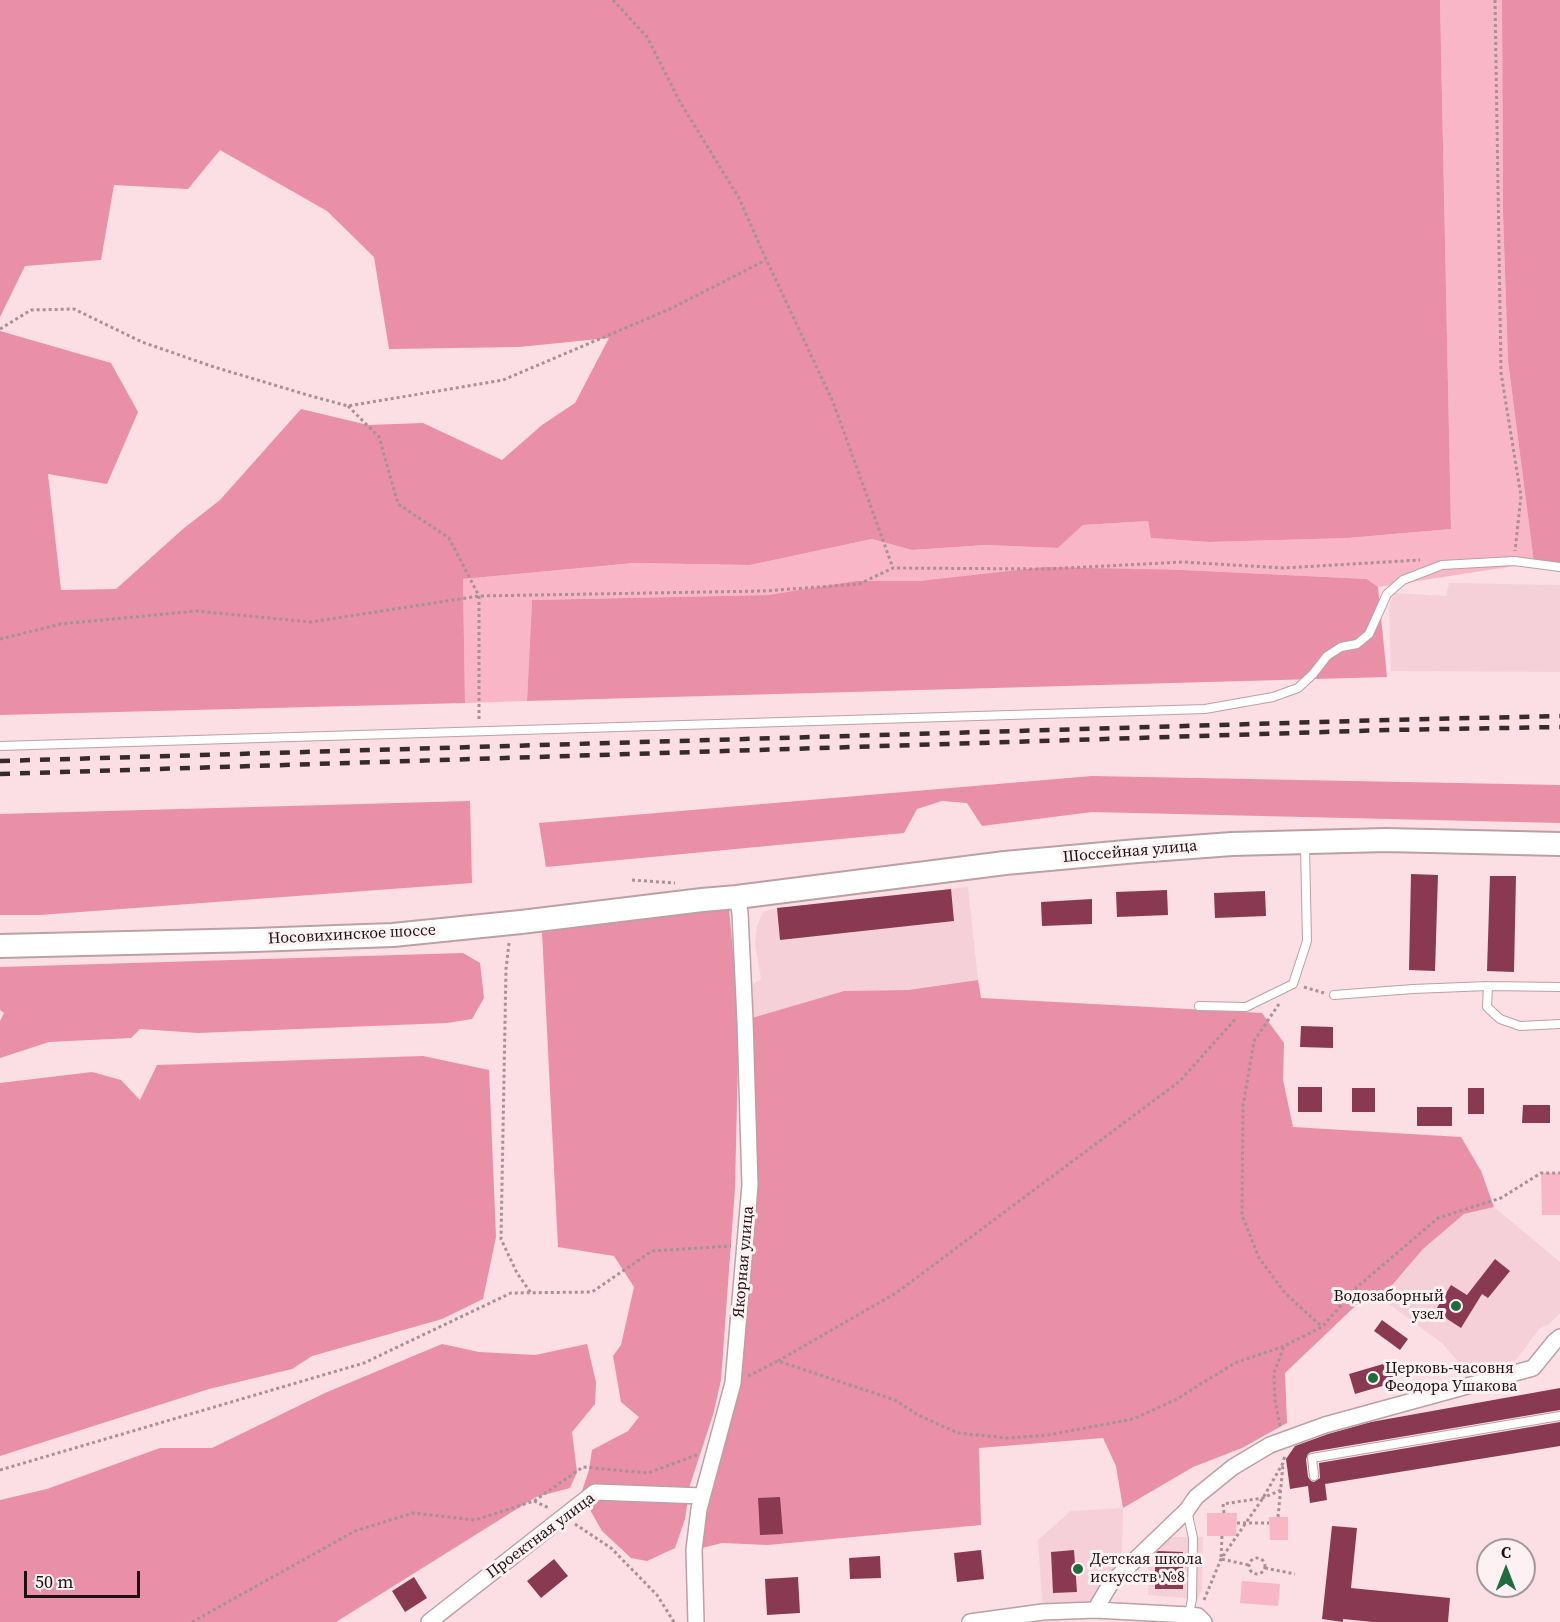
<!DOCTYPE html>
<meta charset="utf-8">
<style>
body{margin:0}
#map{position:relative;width:1560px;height:1622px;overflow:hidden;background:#fcdee5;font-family:"Source Serif 4",serif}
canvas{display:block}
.north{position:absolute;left:1476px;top:1538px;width:60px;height:60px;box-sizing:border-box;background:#fdf1f3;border:2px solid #a3989a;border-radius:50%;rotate:0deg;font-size:16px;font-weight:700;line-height:24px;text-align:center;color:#1c1214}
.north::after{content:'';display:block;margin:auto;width:21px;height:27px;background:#1e6d3d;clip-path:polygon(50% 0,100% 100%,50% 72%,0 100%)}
.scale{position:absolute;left:24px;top:1571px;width:116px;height:27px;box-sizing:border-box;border:3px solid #1c1214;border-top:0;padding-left:8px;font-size:18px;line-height:21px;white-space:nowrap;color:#1c1214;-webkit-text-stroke:4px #fdf1f3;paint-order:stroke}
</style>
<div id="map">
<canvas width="1560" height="1622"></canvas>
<div class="north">С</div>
<div class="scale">50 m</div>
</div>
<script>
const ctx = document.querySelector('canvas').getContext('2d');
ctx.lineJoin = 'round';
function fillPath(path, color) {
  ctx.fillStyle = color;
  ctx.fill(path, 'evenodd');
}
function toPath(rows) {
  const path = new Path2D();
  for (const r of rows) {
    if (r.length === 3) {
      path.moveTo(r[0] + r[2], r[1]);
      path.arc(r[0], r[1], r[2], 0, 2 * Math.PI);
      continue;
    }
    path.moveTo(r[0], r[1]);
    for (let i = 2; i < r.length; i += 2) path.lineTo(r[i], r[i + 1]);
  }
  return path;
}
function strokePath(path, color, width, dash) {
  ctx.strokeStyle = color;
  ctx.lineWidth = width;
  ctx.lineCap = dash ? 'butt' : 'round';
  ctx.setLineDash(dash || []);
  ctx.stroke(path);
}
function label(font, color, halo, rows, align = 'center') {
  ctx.font = font + ' "Source Serif 4",serif';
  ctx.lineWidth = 6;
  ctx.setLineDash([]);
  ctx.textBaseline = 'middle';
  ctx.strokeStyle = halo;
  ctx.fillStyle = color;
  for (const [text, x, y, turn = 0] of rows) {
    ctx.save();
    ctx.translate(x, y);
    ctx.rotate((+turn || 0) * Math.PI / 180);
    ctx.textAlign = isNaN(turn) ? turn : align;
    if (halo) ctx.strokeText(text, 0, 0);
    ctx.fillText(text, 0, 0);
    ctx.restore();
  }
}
fillPath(toPath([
 [1449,583,1560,585,1560,672,1391,671,1389,606,1394,593,1446,596],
 [968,887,978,980,908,990,844,991,753,1018,753,984,761,979,755,944,757,926,763,912,777,908],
 [1494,1207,1560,1262,1560,1313,1549,1324,1540,1328,1516,1360,1466,1371,1443,1344,1381,1298,1423,1249,1464,1214],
 [1123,1508,1122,1556,1111,1583,1095,1610,1043,1612,1038,1540,1071,1511],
 [1167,1537,1203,1537,1202,1589,1198,1599,1148,1595,1149,1555]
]), '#f5d0d8');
fillPath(toPath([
 [1440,0,1502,0,1503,214,1508,361,1534,563,1378,587,1367,579,1183,570,920,581,855,581,768,595,532,600,527,701,465,703,463,579,634,563,750,565,872,539,912,550,986,545,1058,548,1083,525,1148,521,1151,538,1209,542,1348,538,1451,529],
 [1541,1173,1560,1173,1560,1215,1542,1215],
 [1207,1513,1237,1513,1236,1536,1207,1536],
 [1269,1517,1288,1517,1288,1540,1270,1540],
 [1242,1581,1280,1584,1278,1606,1240,1603]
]), '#f9b6c7');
fillPath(toPath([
 [0,0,1440,0,1451,529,1348,538,1209,542,1151,538,1148,521,1083,525,1058,548,986,545,912,550,872,539,750,565,634,563,463,579,465,703,0,715,0,331,111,363,138,412,107,484,48,474,61,590,116,589,183,529,220,500,301,409,368,425,423,423,502,460,542,425,575,403,609,338,519,347,389,349,374,257,327,211,220,150,188,189,114,185,101,260,25,266,0,317],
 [1502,0,1560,0,1560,567,1534,563,1508,361,1503,214],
 [1045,567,1183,570,1367,579,1378,587,1387,677,527,701,532,600,768,595,855,581,920,581],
 [1092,776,1560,785,1560,823,1092,812,982,826,967,803,942,801,917,809,904,833,546,867,539,823],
 [470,801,472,883,40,915,0,915,0,814],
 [729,909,739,1015,735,1188,721,1380,713,1415,690,1485,685,1519,675,1548,647,1561,631,1558,602,1531,581,1494,589,1470,592,1450,628,1431,639,1417,621,1402,613,1356,621,1345,634,1287,614,1256,558,1247,542,932],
 [463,953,480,963,484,998,472,1019,447,1023,198,1033,140,1029,131,1038,49,1042,0,1058,0,1021,4,1013,0,1010,0,967],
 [978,980,981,998,1262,1013,1284,1043,1283,1080,1293,1127,1461,1137,1481,1171,1494,1207,1464,1214,1423,1249,1381,1298,1371,1291,1285,1373,1287,1423,1242,1448,1193,1467,1123,1508,1116,1466,1103,1438,979,1448,981,1525,768,1545,722,1543,694,1550,717,1447,745,1245,745,1020,844,991,908,990],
 [423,1056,489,1070,496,1237,483,1299,442,1319,312,1356,292,1369,209,1389,0,1456,0,1083,92,1072,121,1080,140,1100,157,1065],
 [442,1344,479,1352,535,1355,587,1344,596,1382,595,1404,572,1432,577,1472,570,1488,536,1497,336,1622,0,1622,0,1500,47,1489,160,1448,212,1448,325,1393]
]), '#e98fa7');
fillPath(toPath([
 [1411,874,1438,875,1435,971,1409,970],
 [1490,876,1516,876,1514,972,1487,971],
 [951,889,954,921,780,940,777,908],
 [1167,890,1168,915,1117,917,1116,892],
 [1265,891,1266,916,1215,918,1214,893],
 [1092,899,1092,924,1042,926,1041,902],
 [1301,1026,1333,1027,1333,1048,1300,1047],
 [1298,1087,1322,1087,1322,1112,1298,1112],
 [1352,1088,1375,1088,1375,1112,1352,1112],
 [1468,1088,1484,1088,1484,1114,1468,1114],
 [1523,1105,1550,1105,1550,1123,1522,1123],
 [1417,1107,1452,1107,1452,1126,1417,1126],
 [1495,1259,1510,1271,1488,1298,1482,1294,1461,1328,1435,1311,1451,1285,1467,1295],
 [1382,1320,1408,1339,1400,1350,1374,1331],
 [1390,1362,1396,1382,1355,1394,1349,1374],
 [1560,1388,1560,1410,1311,1452,1308,1454,1306,1459,1308,1477,1311,1481,1314,1482,1320,1478,1319,1463,1560,1422,1560,1446,1325,1484,1327,1500,1310,1503,1308,1486,1290,1489,1286,1459,1295,1446,1328,1434,1371,1422],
 [780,1497,783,1534,760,1535,758,1498],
 [1332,1526,1357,1528,1351,1588,1450,1598,1448,1622,1373,1622,1343,1619,1343,1622,1322,1619],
 [981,1550,984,1579,957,1582,954,1553],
 [1074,1550,1077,1592,1053,1593,1051,1552],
 [1158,1551,1183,1552,1183,1589,1155,1589,1155,1554],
 [880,1556,881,1578,850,1579,849,1558],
 [554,1559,568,1576,541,1598,527,1581],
 [414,1577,427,1598,405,1612,392,1591],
 [798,1577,800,1613,767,1615,765,1579]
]), '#8a3953');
const service = toPath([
 [0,746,1205,709,1273,697,1298,688,1313,674,1327,656,1341,647,1357,644,1369,634,1387,594,1403,580,1442,565,1514,561,1560,567],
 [1488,986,1487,1007,1500,1019,1520,1026,1560,1024],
 [1334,995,1413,989,1488,986,1560,987],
 [1199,1006,1246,1007,1293,984,1307,941,1305,846],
 [1314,1476,1312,1458,1560,1416],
 [1187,1510,1193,1538,1192,1599,1189,1615]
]);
const minor = toPath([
 [1095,1610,1111,1583,1187,1510,1196,1497,1233,1467,1270,1445,1325,1425,1533,1368,1555,1341,1560,1337],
 [429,1622,595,1492,702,1496],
 [696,1622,694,1550,699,1509,733,1383,750,1185,745,1020,740,913,737,897],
 [970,1622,1043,1612,1095,1610,1189,1615,1198,1616,1204,1622]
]);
const secondary = toPath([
 [0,946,254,940,393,935,521,922,702,900,737,897,1005,863,1137,851,1232,844,1386,840,1560,844]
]);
strokePath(service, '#bba0a6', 10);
strokePath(minor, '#bba0a6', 18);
strokePath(secondary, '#bba0a6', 26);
strokePath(toPath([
 [613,0,647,37,680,102,739,198,760,246,833,402,893,568],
 [1495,0,1501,373,1521,496,1515,551],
 [0,329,31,310,74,309,142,342,214,367,311,396,348,406,503,380,670,309,766,260],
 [348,406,379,437,398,504,449,538,479,596,479,722],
 [0,639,61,624,196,611,311,622,479,596,764,591,859,584,893,568,1046,569,1183,562,1283,568,1420,560],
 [632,880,675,883],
 [509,943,506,969,501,1239,517,1273,531,1293],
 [1304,987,1324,993],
 [1279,1004,1254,1041,1243,1106,1242,1215,1259,1258,1285,1293,1322,1327],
 [778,1361,896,1293,1180,1081,1237,1017],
 [748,1376,778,1361,895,1400,918,1415,958,1433,1008,1438,1048,1435,1133,1419,1175,1400,1235,1363,1284,1346,1322,1327,1356,1288,1438,1218,1501,1198,1541,1173,1560,1173],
 [1280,1426,1275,1400,1274,1373,1284,1346],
 [0,1470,364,1363,511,1293,592,1292,652,1251,731,1246],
 [534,1501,549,1508],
 [1224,1513,1223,1504,1263,1498,1281,1490],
 [1278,1517,1283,1465],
 [1237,1523,1269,1523],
 [575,1524,611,1548,657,1595,674,1622],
 [1222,1536,1221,1559,1249,1565],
 [1257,1566,8],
 [1265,1568,1295,1574],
 [1204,1600,1221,1559,1263,1498,1283,1463,1285,1455],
 [192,1622,355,1531,413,1513,475,1520,534,1501,583,1467,648,1473,699,1454]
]), '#a89196', 3, [3, 3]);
strokePath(service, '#fff', 8);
strokePath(minor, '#fff', 15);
strokePath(secondary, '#fff', 22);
strokePath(toPath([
 [0,761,1388,720,1560,716],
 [0,774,1388,730,1560,727]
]), '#362a2d', 4.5, [10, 10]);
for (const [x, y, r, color] of [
 [1456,1306,6,"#1e6d3d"],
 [1373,1378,6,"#1e6d3d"],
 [1078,1569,6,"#1e6d3d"]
]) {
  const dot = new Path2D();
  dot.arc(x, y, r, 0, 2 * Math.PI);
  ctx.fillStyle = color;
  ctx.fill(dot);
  strokePath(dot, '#fdf1f3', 2);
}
label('16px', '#1c1214', '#fdf1f3', [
 ["Шоссейная улица",1130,852,-5],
 ["Носовихинское шоссе",352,935,-3],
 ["Якорная улица",744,1262,-85],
 ["Проектная улица",541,1536,-37]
]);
label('16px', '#1c1214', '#fdf1f3', [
 ["Водозаборный",1444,1297,"right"],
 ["узел",1444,1315,"right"],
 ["Церковь-часовня",1385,1369],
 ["Феодора Ушакова",1385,1387],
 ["Детская школа",1090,1560],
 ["искусств №8",1090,1578]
], 'left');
</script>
